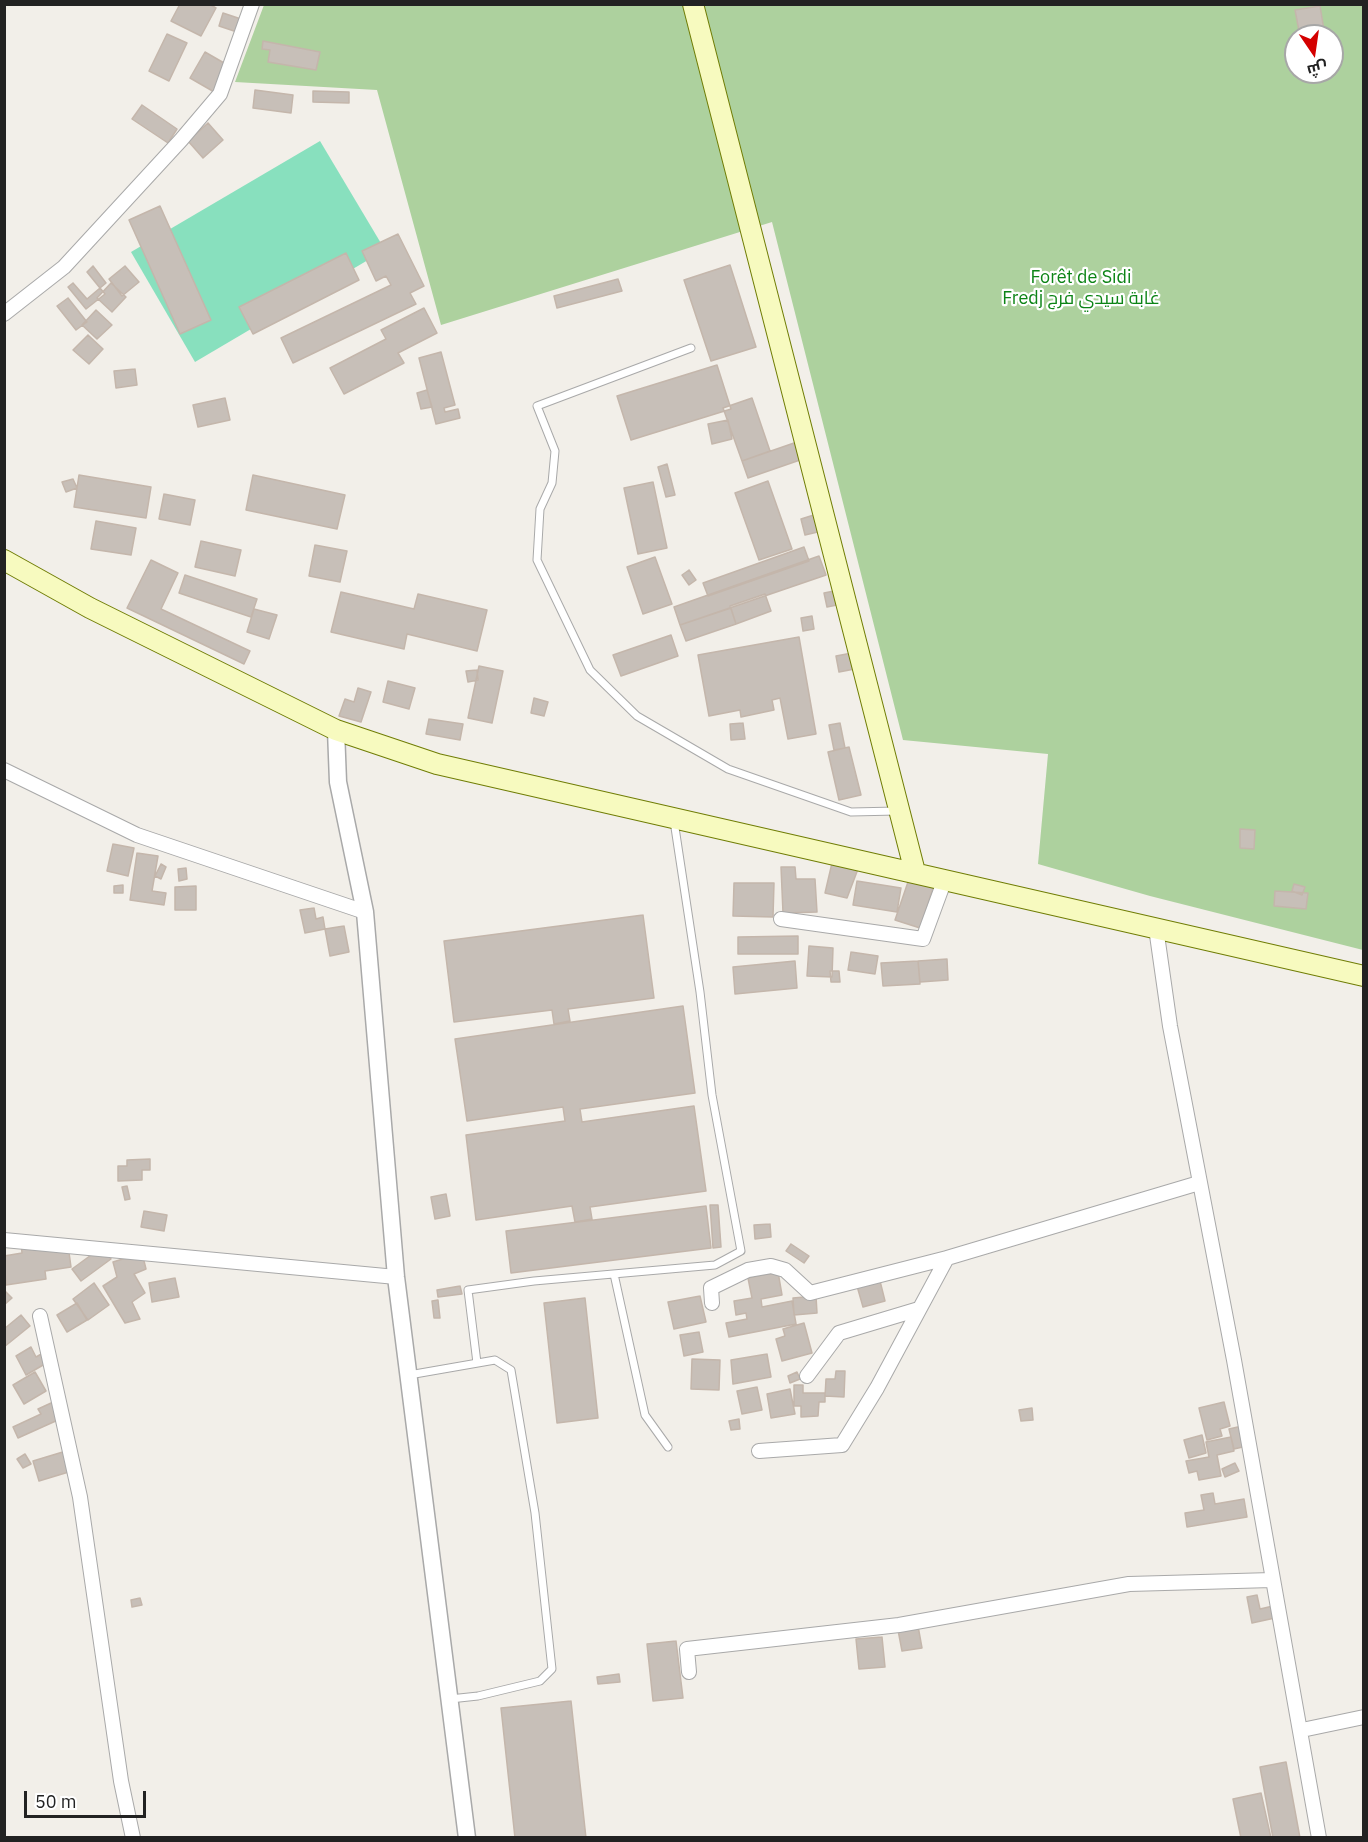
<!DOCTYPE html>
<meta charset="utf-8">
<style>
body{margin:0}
#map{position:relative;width:1368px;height:1842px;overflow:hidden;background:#f2efe9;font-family:"IBM Plex Sans",Cairo,sans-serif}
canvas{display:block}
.frame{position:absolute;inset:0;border:6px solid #222;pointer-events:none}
.north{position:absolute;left:1284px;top:24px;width:60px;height:60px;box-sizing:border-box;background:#fff;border:2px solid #a7a7a7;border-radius:50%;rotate:167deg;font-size:16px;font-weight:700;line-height:24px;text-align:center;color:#222}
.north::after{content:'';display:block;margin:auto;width:21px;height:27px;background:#d40000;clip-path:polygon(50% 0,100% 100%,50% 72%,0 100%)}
.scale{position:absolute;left:24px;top:1791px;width:122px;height:27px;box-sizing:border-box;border:3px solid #222;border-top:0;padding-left:8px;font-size:18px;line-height:21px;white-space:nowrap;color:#222;-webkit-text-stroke:4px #fff;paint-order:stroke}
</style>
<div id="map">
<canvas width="1368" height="1842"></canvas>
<div class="frame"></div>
<div class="north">ش</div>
<div class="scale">50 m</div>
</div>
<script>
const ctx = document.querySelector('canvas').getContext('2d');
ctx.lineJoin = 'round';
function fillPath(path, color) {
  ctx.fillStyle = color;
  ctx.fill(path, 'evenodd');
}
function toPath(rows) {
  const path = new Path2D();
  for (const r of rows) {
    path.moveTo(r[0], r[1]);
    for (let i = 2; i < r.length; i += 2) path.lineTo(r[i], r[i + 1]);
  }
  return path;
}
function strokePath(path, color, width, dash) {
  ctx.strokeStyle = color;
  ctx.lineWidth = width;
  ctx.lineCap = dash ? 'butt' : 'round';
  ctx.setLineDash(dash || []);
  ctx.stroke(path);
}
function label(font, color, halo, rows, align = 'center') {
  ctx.font = font + ' "IBM Plex Sans",Cairo,sans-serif';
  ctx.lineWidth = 4.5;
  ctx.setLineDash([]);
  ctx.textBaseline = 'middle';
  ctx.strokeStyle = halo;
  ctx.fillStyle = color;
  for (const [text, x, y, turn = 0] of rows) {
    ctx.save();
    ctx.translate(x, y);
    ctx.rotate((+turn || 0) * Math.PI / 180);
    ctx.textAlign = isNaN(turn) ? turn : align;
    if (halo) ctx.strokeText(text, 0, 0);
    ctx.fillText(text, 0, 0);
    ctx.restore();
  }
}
fillPath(toPath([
 [264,5,1363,5,1363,950,1150,896,1038,864,1048,754,903,740,772,222,441,325,377,90,235,82],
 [1296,36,1332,36,1332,72,1296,72]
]), '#add19e');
fillPath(toPath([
 [320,141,385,250,195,362,131,252]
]), '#88e0be');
const building = toPath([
 [180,4,209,4,216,8,201,36,171,21,180,4],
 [1320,6,1325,36,1300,36,1295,10,1320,6],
 [223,13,247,21,243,34,219,26,223,13],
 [167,34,187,43,169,81,149,71,167,34],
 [263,41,320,52,316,70,268,62,270,50,262,49,263,41],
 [205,52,231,67,216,93,190,78,205,52],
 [255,90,293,95,291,113,253,108,255,90],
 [313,91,349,92,349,103,313,102,313,91],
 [142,105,177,129,168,143,132,119,142,105],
 [208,123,223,140,203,158,188,141,208,123],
 [160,206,211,320,180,334,129,220,160,206],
 [398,234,424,286,410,293,416,304,293,363,281,338,391,285,386,276,376,281,362,251,398,234],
 [346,253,359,280,253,334,239,307,346,253],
 [730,265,756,347,711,361,684,280,730,265],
 [93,266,106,283,100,288,87,272,93,266],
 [125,266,139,282,122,296,109,279,125,266],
 [618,279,622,291,557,308,554,296,618,279],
 [73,283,87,299,100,288,105,294,86,309,68,287,73,283],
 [111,283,126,297,112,312,97,298,111,283],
 [68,298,87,322,76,330,57,306,68,298],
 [424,308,437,333,398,353,404,363,344,394,330,368,386,339,381,330,424,308],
 [96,310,112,325,97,339,82,325,96,310],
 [88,335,103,349,89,364,73,350,88,335],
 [441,352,455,405,444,408,445,412,458,409,460,418,436,424,419,358,441,352],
 [717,365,731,409,631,440,617,396,717,365],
 [135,369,137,385,116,388,114,371,135,369],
 [427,390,432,407,421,409,417,393,427,390],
 [225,398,230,420,198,427,193,405,225,398],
 [752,398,770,451,742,461,723,408,752,398],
 [728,420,732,439,712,444,708,424,728,420],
 [794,443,800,460,748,478,742,461,794,443],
 [667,464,675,495,666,497,658,467,667,464],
 [79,475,151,487,146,518,74,507,79,475],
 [253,475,345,495,337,529,246,510,253,475],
 [73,479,77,488,66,492,62,482,73,479],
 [768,481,792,549,759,560,735,493,768,481],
 [653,482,667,548,638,554,624,488,653,482],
 [164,494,195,500,190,525,159,519,164,494],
 [817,514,822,531,805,535,801,519,817,514],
 [96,521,136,528,131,555,91,549,96,521],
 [201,541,241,550,235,576,195,567,201,541],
 [315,545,347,551,340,582,309,576,315,545],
 [804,547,809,561,708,596,703,583,804,547],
 [819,556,826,575,680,625,674,607,819,556],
 [655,557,672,604,643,614,627,567,655,557],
 [151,560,178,573,161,609,250,651,244,664,127,608,151,560],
 [689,570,696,580,689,585,682,575,689,570],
 [185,575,257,599,251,617,179,593,185,575],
 [844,589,847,603,827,607,824,593,844,589],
 [341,592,414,609,418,594,487,610,477,651,407,634,404,649,331,632,341,592],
 [765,594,771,611,736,624,730,606,765,594],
 [731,608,736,624,686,641,680,625,731,608],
 [254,609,277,615,269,639,247,632,254,609],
 [812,616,814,629,803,631,801,618,812,616],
 [671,635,678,656,621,676,613,655,671,635],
 [799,637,816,734,788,739,780,698,772,700,774,710,741,717,740,710,709,716,698,655,799,637],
 [857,652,860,668,839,672,836,656,857,652],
 [479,666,503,671,492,723,468,718,479,666],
 [477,670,478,680,468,682,466,671,477,670],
 [388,681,415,688,409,709,383,702,388,681],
 [358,688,371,692,361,722,339,716,345,699,354,702,358,688],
 [534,698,548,702,544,716,531,713,534,698],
 [429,719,463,724,460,740,426,734,429,719],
 [743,723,745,739,731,740,730,724,743,723],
 [840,723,845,748,834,750,829,725,840,723],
 [849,747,861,795,839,800,828,752,849,747],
 [1240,829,1255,830,1254,849,1240,848,1240,829],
 [113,844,134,848,128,876,107,871,113,844],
 [137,853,158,856,152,891,166,893,164,905,130,900,137,853],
 [832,863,858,869,847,898,825,893,832,863],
 [161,864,166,867,161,879,155,876,161,864],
 [781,867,795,867,796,879,815,879,817,912,783,913,781,867],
 [186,868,187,879,179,881,178,869,186,868],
 [909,879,933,888,920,928,895,920,909,879],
 [857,881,901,888,897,912,853,905,857,881],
 [734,883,774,883,773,917,733,916,734,883],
 [1294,884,1305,887,1302,895,1292,891,1294,884],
 [123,885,123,893,114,893,114,886,123,885],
 [196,886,196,910,175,910,175,887,196,886],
 [1275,891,1308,893,1306,909,1274,906,1275,891],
 [314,908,316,919,323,917,325,929,305,933,300,910,314,908],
 [643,915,654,998,568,1009,570,1021,554,1024,552,1010,454,1022,444,941,643,915],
 [344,926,349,952,330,956,325,929,344,926],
 [798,936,798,954,738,954,738,937,798,936],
 [809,946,833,948,832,977,807,976,809,946],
 [851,952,878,956,875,974,848,970,851,952],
 [947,959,948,980,920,982,918,961,947,959],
 [795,961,797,988,735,994,733,967,795,961],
 [918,961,920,984,883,986,881,963,918,961],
 [830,971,839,971,840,982,831,982,830,971],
 [683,1006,695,1093,580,1109,582,1122,694,1106,706,1191,590,1207,592,1219,575,1222,572,1206,476,1220,466,1135,565,1121,563,1107,467,1121,455,1039,683,1006],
 [150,1159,150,1170,142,1170,142,1180,118,1181,118,1166,127,1166,127,1160,150,1159],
 [127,1186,130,1199,125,1200,122,1187,127,1186],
 [446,1194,450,1216,435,1219,431,1197,446,1194],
 [710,1205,718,1205,721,1247,713,1248,710,1205],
 [706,1206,711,1248,511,1273,506,1231,706,1206],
 [144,1211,167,1215,164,1231,141,1227,144,1211],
 [770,1224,771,1237,755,1239,754,1225,770,1224],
 [21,1243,68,1245,71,1267,45,1271,46,1279,6,1285,4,1256,22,1253,21,1243],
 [791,1244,809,1256,804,1263,786,1251,791,1244],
 [102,1247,111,1259,81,1281,72,1269,102,1247],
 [142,1253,146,1269,134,1274,145,1293,132,1302,140,1319,125,1323,103,1286,117,1277,113,1262,142,1253],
 [778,1272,782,1295,761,1299,762,1307,792,1301,796,1324,729,1337,726,1323,747,1319,746,1313,736,1315,734,1301,752,1298,748,1278,778,1272],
 [175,1278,179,1297,152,1302,149,1283,175,1278],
 [880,1281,885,1301,863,1307,857,1286,880,1281],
 [94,1283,109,1305,88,1320,73,1299,94,1283],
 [460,1286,462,1294,438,1297,437,1290,460,1286],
 [4,1290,12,1298,4,1305,4,1290],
 [700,1296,706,1322,674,1329,668,1302,700,1296],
 [816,1296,817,1313,794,1315,793,1298,816,1296],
 [585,1298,598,1418,557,1423,544,1303,585,1298],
 [438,1300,440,1318,434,1318,432,1301,438,1300],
 [77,1303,87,1320,67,1332,57,1315,77,1303],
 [21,1315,30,1326,4,1347,4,1329,21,1315],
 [804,1323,812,1353,782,1361,776,1339,785,1336,783,1329,804,1323],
 [699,1332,703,1352,684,1356,680,1335,699,1332],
 [31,1347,36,1357,45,1352,50,1361,26,1375,16,1356,31,1347],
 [767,1354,771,1377,733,1384,731,1360,767,1354],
 [692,1359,720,1360,719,1390,691,1389,692,1359],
 [836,1371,845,1371,844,1397,825,1396,826,1379,835,1379,836,1371],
 [35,1372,46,1391,24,1404,13,1385,35,1372],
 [797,1372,800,1379,790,1383,788,1376,797,1372],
 [794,1385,803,1385,803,1393,825,1393,825,1402,819,1402,818,1416,801,1417,801,1406,794,1406,794,1385],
 [757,1387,762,1410,742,1414,737,1391,757,1387],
 [790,1389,795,1414,771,1418,767,1394,790,1389],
 [62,1398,69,1415,18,1438,13,1427,41,1414,38,1409,62,1398],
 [1224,1402,1230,1426,1220,1429,1222,1436,1207,1440,1199,1408,1224,1402],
 [1032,1408,1033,1420,1021,1421,1019,1410,1032,1408],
 [739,1419,740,1429,731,1430,729,1421,739,1419],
 [1242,1426,1247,1446,1234,1449,1229,1429,1242,1426],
 [1202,1435,1206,1453,1189,1458,1184,1440,1202,1435],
 [1231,1437,1234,1451,1217,1455,1221,1476,1199,1480,1197,1471,1189,1473,1186,1461,1209,1457,1206,1442,1231,1437],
 [66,1451,72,1471,39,1481,33,1461,66,1451],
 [25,1454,31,1464,23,1468,17,1459,25,1454],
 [1235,1463,1239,1471,1225,1477,1222,1469,1235,1463],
 [1213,1493,1215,1504,1244,1499,1247,1517,1187,1527,1185,1513,1204,1510,1201,1495,1213,1493],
 [1257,1595,1260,1609,1273,1606,1275,1618,1252,1623,1247,1597,1257,1595],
 [140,1598,142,1605,132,1607,131,1600,140,1598],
 [918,1626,922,1648,902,1651,898,1630,918,1626],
 [882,1637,885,1667,859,1669,856,1639,882,1637],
 [676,1641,683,1698,653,1701,647,1644,676,1641],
 [619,1674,620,1682,598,1684,597,1677,619,1674],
 [571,1701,586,1838,515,1838,501,1708,571,1701],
 [1286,1762,1300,1838,1273,1838,1260,1767,1286,1762],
 [1261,1793,1271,1838,1241,1838,1233,1799,1261,1793]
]);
fillPath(building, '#c7bfb8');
strokePath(building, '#c4b6ab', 1.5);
const service = toPath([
 [691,348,537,406,555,451,552,483,540,509,537,560,590,670,637,716,728,769,851,812,897,811],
 [614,1274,645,1415,668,1447],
 [477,1363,468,1290,534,1281,715,1265,741,1251,712,1095,700,992,674,821],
 [409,1375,495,1360,511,1370,535,1513,552,1669,540,1681,478,1696,450,1699]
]);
const minor = toPath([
 [4,314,64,267,181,140,220,94,252,4],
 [4,770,137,835,365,912],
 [781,919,923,939,945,879],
 [1156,928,1170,1026,1234,1360,1319,1838],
 [4,1240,396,1277],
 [712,1303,711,1288,748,1270,771,1266,785,1270,810,1293,947,1258,1199,1183],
 [40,1316,80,1497,121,1781,133,1838],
 [807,1376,839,1333,919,1309],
 [759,1451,842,1445,877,1388,947,1258],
 [689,1672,687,1649,899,1625,1129,1584,1272,1580],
 [1302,1730,1364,1717]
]);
const tertiary = toPath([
 [336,730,338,782,365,912,396,1277,467,1838]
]);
const secondary = toPath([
 [693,4,915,872],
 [4,560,90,608,336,730,437,764,1364,976]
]);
strokePath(service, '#a9a9a9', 9);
strokePath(minor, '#a9a9a9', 16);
strokePath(tertiary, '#a9a9a9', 19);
strokePath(secondary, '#707d05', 22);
strokePath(service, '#fff', 7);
strokePath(minor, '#fff', 14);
strokePath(tertiary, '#fff', 16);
strokePath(secondary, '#f7fabf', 20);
label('18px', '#0c8416', '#fff', [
 ["Forêt de Sidi",1081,278],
 ["Fredj غابة سيدي فرج",1081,299]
]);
</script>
